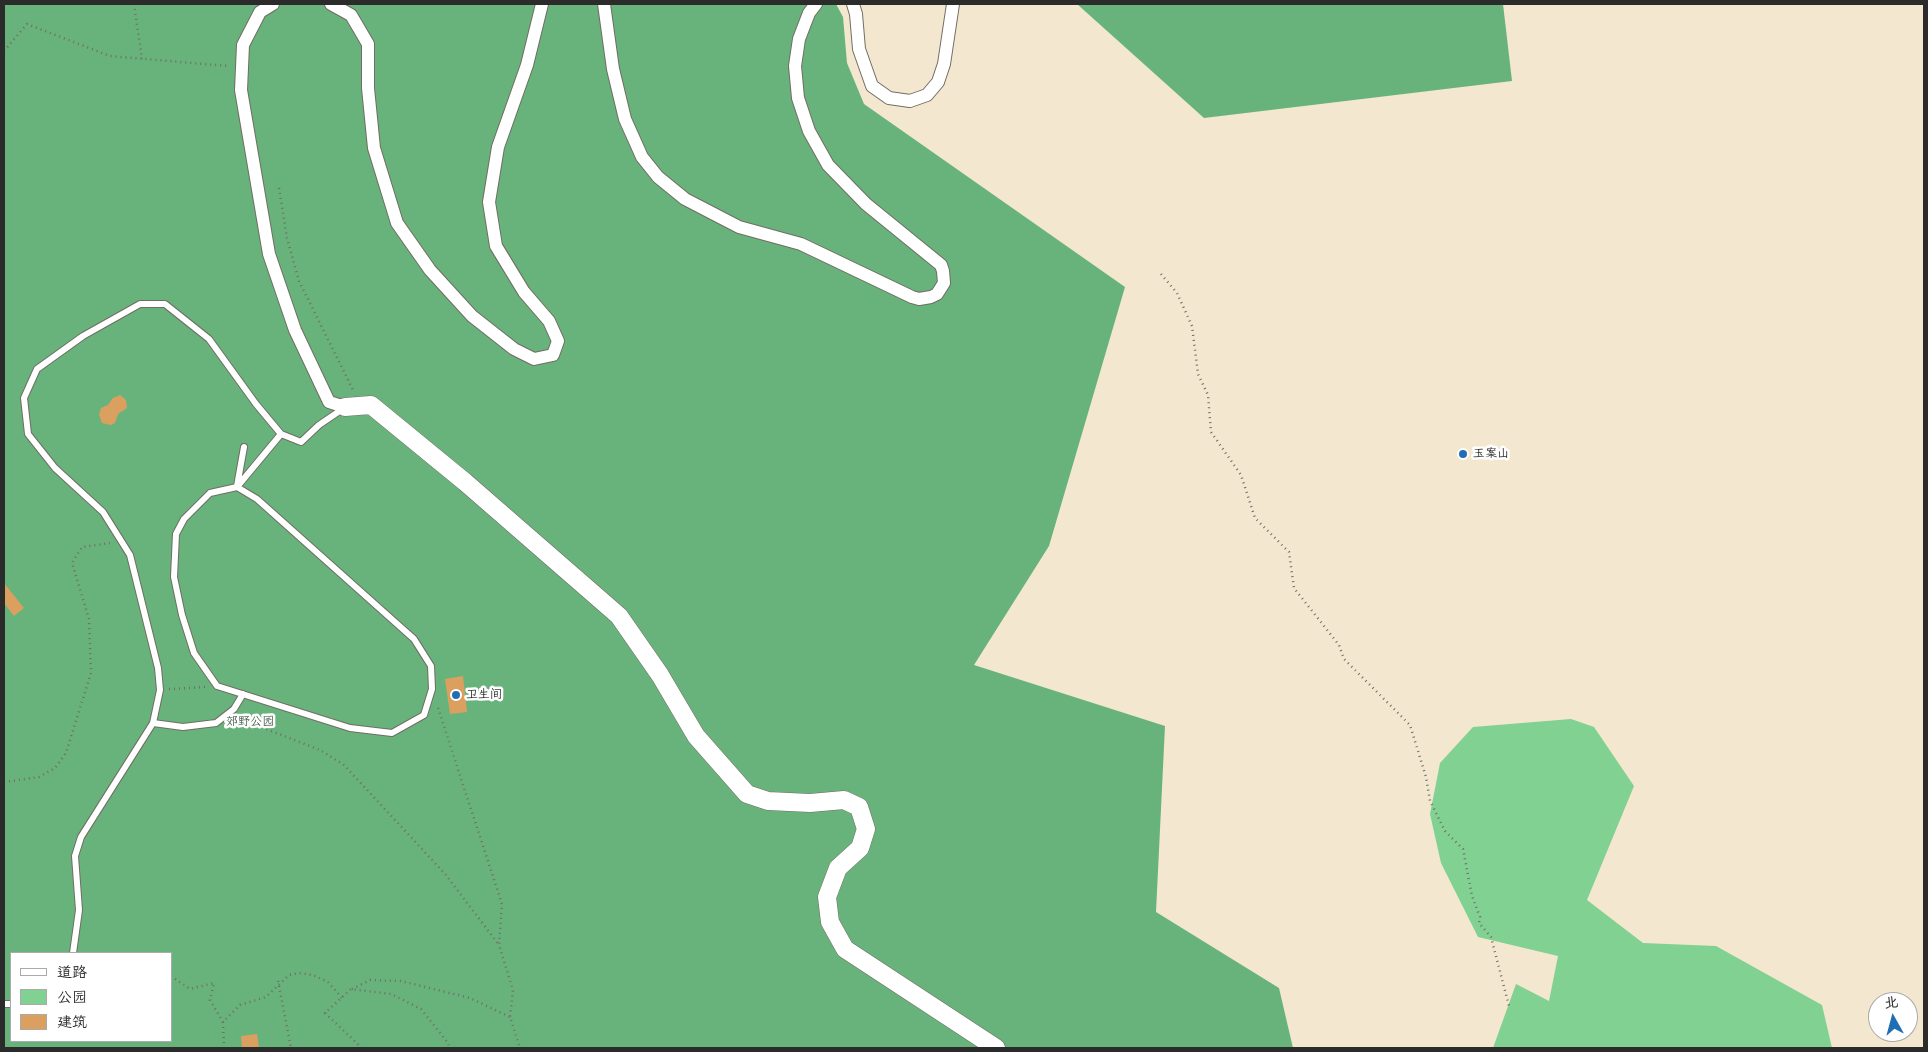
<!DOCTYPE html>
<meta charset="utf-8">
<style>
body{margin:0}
#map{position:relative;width:1928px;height:1052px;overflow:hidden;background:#f3e7cf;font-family:"Balsamiq Sans","LXGW WenKai TC",sans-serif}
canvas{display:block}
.frame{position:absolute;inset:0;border:5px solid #2b2b2b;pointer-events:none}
.legend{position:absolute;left:10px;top:952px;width:162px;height:90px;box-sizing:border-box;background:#fff;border:1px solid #aaa;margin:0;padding:6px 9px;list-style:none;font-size:15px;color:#2b2b2b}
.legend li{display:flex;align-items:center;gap:10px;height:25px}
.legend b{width:25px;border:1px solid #aaa}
.north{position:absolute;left:1868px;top:992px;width:50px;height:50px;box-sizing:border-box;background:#fff;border:1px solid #aaa;border-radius:50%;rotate:353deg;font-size:14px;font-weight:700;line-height:20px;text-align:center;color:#2b2b2b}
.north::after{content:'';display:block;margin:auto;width:18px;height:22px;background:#1f6fb2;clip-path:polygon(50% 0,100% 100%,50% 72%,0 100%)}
</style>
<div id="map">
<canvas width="1928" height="1052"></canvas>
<div class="frame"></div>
<ul class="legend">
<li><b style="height:6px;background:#fff"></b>道路</li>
<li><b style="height:14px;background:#80d192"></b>公园</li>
<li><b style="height:14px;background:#dba05f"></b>建筑</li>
</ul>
<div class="north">北</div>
</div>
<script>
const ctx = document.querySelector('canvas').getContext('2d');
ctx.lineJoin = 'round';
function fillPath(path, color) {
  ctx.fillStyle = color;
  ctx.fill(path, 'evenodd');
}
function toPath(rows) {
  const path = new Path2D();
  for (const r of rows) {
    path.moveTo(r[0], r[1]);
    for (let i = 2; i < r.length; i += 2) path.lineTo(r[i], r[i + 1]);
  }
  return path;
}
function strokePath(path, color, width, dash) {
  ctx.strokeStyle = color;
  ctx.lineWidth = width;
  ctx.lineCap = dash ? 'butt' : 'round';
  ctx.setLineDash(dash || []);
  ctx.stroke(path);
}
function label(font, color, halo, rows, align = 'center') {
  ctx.font = font + ' "Balsamiq Sans","LXGW WenKai TC",sans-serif';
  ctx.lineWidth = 5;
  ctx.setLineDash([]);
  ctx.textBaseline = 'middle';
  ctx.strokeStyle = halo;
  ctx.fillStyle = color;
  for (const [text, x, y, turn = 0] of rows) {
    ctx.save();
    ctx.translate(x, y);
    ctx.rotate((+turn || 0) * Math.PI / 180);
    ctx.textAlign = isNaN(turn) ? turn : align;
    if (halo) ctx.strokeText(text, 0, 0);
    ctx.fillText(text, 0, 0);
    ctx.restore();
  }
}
fillPath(toPath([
 [1571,719,1594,727,1634,786,1587,900,1643,943,1716,946,1822,1005,1832,1048,1493,1048,1516,984,1549,1001,1558,956,1478,937,1441,863,1430,814,1440,763,1473,727]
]), '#80d192');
fillPath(toPath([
 [4,4,836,4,843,17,847,63,864,104,1125,287,1049,546,974,665,1165,726,1156,912,1279,988,1293,1048,4,1048],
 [11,953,171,953,171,1041,11,1041],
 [1077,4,1503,4,1512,81,1204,118]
]), '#68b37c');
fillPath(toPath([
 [120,395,126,400,127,408,118,414,115,423,111,425,102,423,99,415,101,408,108,405,113,398],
 [4,583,24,608,14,616,4,603],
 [463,676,467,712,450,714,445,679],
 [257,1034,259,1048,242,1048,241,1036]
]), '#dba05f');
const lane = toPath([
 [237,486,244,447],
 [237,487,257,499,414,639,431,666,432,689,424,715,392,733,350,728,217,686,194,653,182,615,174,577,176,534,184,519,210,493,237,487],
 [237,487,281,434],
 [153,723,183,727,216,723,234,709,243,694],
 [73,953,79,910,75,856,81,837,153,723,160,690,158,668,130,555,103,512,55,468,28,434,24,398,37,369,83,336,140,304,165,304,209,339,256,404,281,434,301,442,319,425,344,408],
 [4,1004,11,1004]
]);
const street = toPath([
 [273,4,260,12,243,45,241,90,269,254,295,330,329,402,345,407],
 [331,4,351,15,368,44,368,88,374,148,397,223,430,270,472,316,514,349,534,359,553,355,558,341,549,321,524,292,496,246,489,202,498,147,527,65,542,4],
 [604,4,613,69,625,119,642,157,658,177,685,199,739,227,801,244,912,297,919,299,931,297,937,294,944,283,943,271,941,265,866,204,828,165,809,131,798,98,795,66,799,39,809,13,816,4],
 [853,4,856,14,859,49,872,86,889,98,910,101,927,95,938,82,944,64,953,4]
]);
const secondary = toPath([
 [345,407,371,405,465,482,619,616,660,675,696,736,747,794,768,801,810,803,844,800,859,807,866,829,860,848,838,868,827,897,830,922,845,949,996,1048]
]);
strokePath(lane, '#716d64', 8);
strokePath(street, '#716d64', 14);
strokePath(secondary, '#716d64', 19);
strokePath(toPath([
 [134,4,142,59],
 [4,51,27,24,110,56,228,66],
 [279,188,287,238,299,281,353,390],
 [1161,274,1177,293,1192,326,1198,374,1208,395,1211,432,1241,475,1255,518,1289,552,1294,588,1339,645,1344,659,1410,725,1426,777,1430,801,1445,831,1463,849,1472,896,1480,917,1479,923,1491,937,1509,1006],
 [169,689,206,687],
 [438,708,502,904,499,945,513,990,510,1017,520,1048],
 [232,723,261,727,320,750,344,765,446,875,499,945],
 [4,782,39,777,55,768,66,753,91,673,89,619,72,563,82,547,110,543],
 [171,976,190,989,214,983,210,1000,223,1022],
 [278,981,291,1048],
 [352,989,370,980,401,981,470,998,510,1017],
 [224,1048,223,1022,240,1005,266,997,289,975,298,973,313,975,328,982,342,998],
 [362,1048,325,1013,351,989,391,994,421,1009,448,1043,449,1048]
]), '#716d64', 2.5, [1, 4]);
strokePath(lane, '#fff', 6);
strokePath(street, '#fff', 12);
strokePath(secondary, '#fff', 18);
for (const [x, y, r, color] of [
 [1463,454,5,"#1f6fb2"],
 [456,695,5,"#1f6fb2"]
]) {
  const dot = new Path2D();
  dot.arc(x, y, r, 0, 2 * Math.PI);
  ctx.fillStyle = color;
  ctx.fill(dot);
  strokePath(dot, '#fff', 2);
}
label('12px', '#2b2b2b', '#fff', [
 ["玉案山",1473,454],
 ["卫生间",466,695]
], 'left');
label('12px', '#445d4a', '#fff', [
 ["郊野公园",250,722]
]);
</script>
